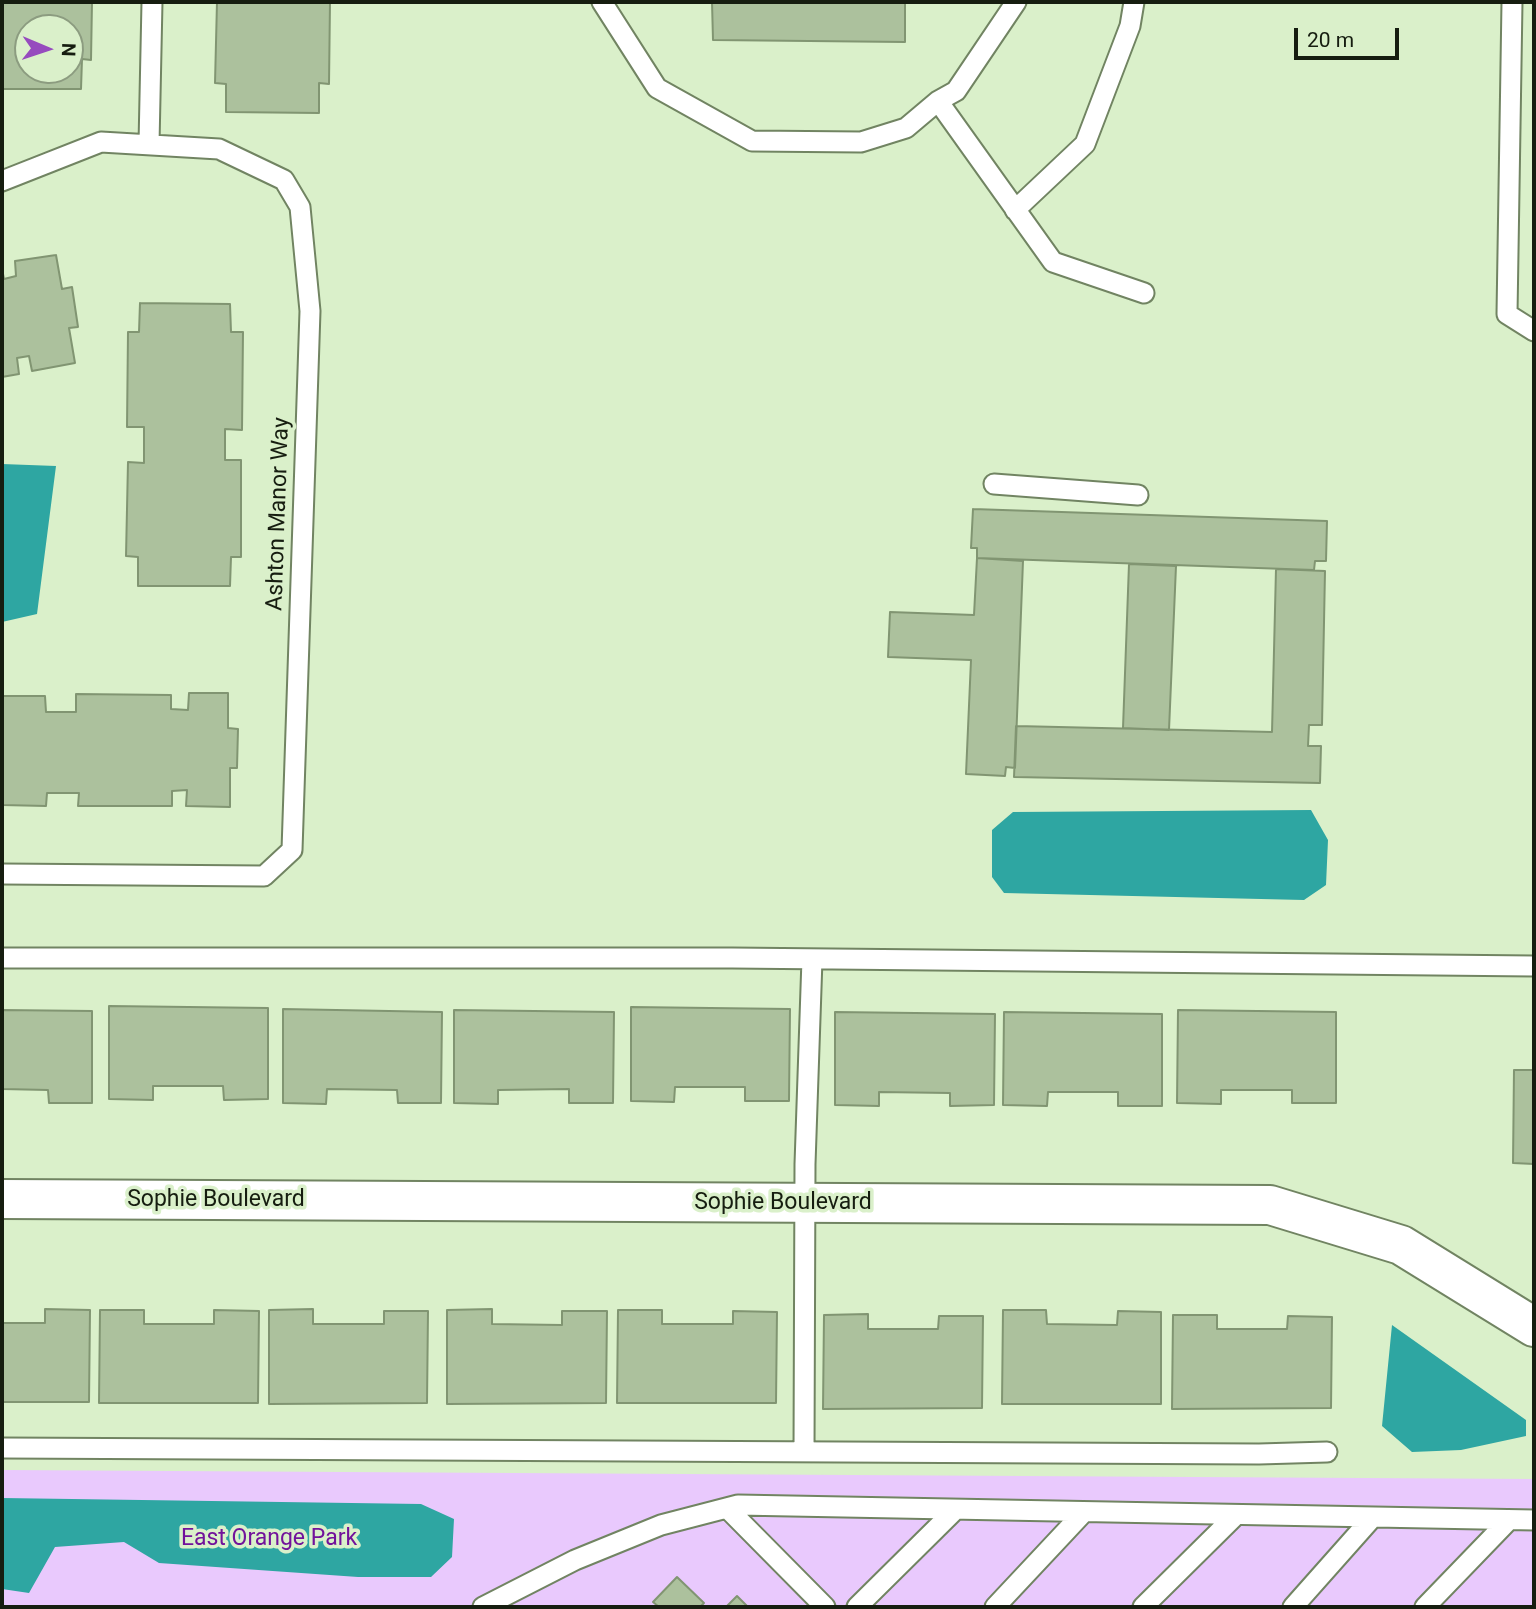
<!DOCTYPE html>
<style>
body{margin:0}
#map{position:relative;width:1536px;height:1609px;overflow:hidden;background:#daf0ca;font-family:Roboto,sans-serif}
canvas{display:block}
.frame{position:absolute;inset:0;border:4px solid #161d10;pointer-events:none}
.north{position:absolute;left:14px;top:14px;width:70px;height:70px;box-sizing:border-box;background:#daf0ca;border:2px solid #8c9c80;border-radius:50%;rotate:92deg;font-size:19px;font-weight:700;line-height:28px;text-align:center;color:#161d10}
.north::after{content:'';display:block;margin:auto;width:24px;height:32px;background:#964bbe;clip-path:polygon(50% 0,100% 100%,50% 72%,0 100%)}
.scale{position:absolute;left:1294px;top:28px;width:105px;height:32px;box-sizing:border-box;border:4px solid #161d10;border-top:0;padding-left:9px;font-size:21px;line-height:24px;white-space:nowrap;color:#161d10;-webkit-text-stroke:5px #daf0ca;paint-order:stroke}
</style>
<div id="map">
<canvas width="1536" height="1609"></canvas>
<div class="frame"></div>
<div class="north">N</div>
<div class="scale">20 m</div>
</div>
<script>
const ctx = document.querySelector('canvas').getContext('2d');
ctx.lineJoin = 'round';
function fillPath(path, color) {
  ctx.fillStyle = color;
  ctx.fill(path, 'evenodd');
}
function toPath(rows) {
  const path = new Path2D();
  for (const r of rows) {
    path.moveTo(r[0], r[1]);
    for (let i = 2; i < r.length; i += 2) path.lineTo(r[i], r[i + 1]);
  }
  return path;
}
function strokePath(path, color, width, dash) {
  ctx.strokeStyle = color;
  ctx.lineWidth = width;
  ctx.lineCap = dash ? 'butt' : 'round';
  ctx.setLineDash(dash || []);
  ctx.stroke(path);
}
function label(font, color, halo, rows, align = 'center') {
  ctx.font = font + ' Roboto,sans-serif';
  ctx.lineWidth = 7;
  ctx.setLineDash([]);
  ctx.textBaseline = 'middle';
  ctx.strokeStyle = halo;
  ctx.fillStyle = color;
  for (const [text, x, y, turn = 0] of rows) {
    ctx.save();
    ctx.translate(x, y);
    ctx.rotate((+turn || 0) * Math.PI / 180);
    ctx.textAlign = isNaN(turn) ? turn : align;
    if (halo) ctx.strokeText(text, 0, 0);
    ctx.fillText(text, 0, 0);
    ctx.restore();
  }
}
fillPath(toPath([
 [2,1470,1534,1479,1534,1607,2,1607]
]), '#e9c9fd');
fillPath(toPath([
 [2,464,56,466,37,614,2,622],
 [1311,810,1328,840,1326,885,1304,900,1004,893,992,877,992,830,1013,812],
 [1392,1325,1526,1420,1526,1436,1461,1450,1412,1452,1382,1426],
 [2,1498,421,1504,454,1519,452,1557,431,1577,358,1577,159,1563,124,1542,55,1547,29,1593,2,1589]
]), '#2ea6a2');
const building = toPath([
 [2,2,92,2,91,60,82,59,81,89,2,89,2,2],
 [28,28,70,28,70,70,28,70,28,28],
 [217,2,330,2,329,84,319,83,319,113,226,112,226,84,215,83,217,2],
 [712,2,905,2,905,42,713,40,712,2],
 [56,255,62,289,72,287,78,327,69,328,75,363,32,371,29,356,17,358,19,374,2,377,2,269,4,279,16,276,15,261,56,255],
 [140,303,230,304,231,332,243,332,242,430,225,429,225,460,241,460,241,557,231,557,230,586,138,586,138,557,126,556,128,462,144,463,144,427,127,427,128,332,139,332,140,303],
 [973,509,1327,521,1326,561,1315,561,1314,570,977,558,977,548,971,548,973,509],
 [977,558,1023,561,1015,768,1006,767,1005,776,966,774,971,660,888,657,890,612,974,615,977,558],
 [1129,564,1176,566,1169,730,1123,728,1129,564],
 [1276,569,1325,571,1322,725,1309,725,1308,746,1321,746,1320,783,1014,777,1016,726,1272,732,1276,569],
 [189,693,228,693,228,728,238,729,237,768,230,768,230,807,186,806,187,790,172,791,172,806,78,806,79,793,47,793,46,806,2,805,2,696,45,696,46,712,76,712,76,694,171,695,171,709,188,710,189,693],
 [109,1006,268,1008,268,1099,224,1100,223,1086,153,1086,153,1100,109,1099,109,1006],
 [631,1007,790,1009,789,1101,745,1101,745,1087,675,1087,674,1102,631,1101,631,1007],
 [283,1009,442,1012,441,1103,398,1103,397,1090,327,1089,326,1104,283,1103,283,1009],
 [2,1010,92,1011,92,1103,49,1103,48,1090,2,1089,2,1010],
 [454,1010,614,1012,613,1103,569,1103,569,1089,498,1090,498,1104,454,1103,454,1010],
 [1178,1010,1336,1012,1336,1103,1292,1103,1292,1090,1221,1090,1221,1104,1177,1103,1178,1010],
 [835,1012,995,1014,994,1105,950,1106,950,1093,879,1092,879,1106,835,1105,835,1012],
 [1004,1012,1162,1014,1162,1106,1118,1106,1118,1092,1048,1092,1047,1106,1003,1105,1004,1012],
 [1514,1070,1534,1070,1534,1164,1513,1163,1514,1070],
 [45,1309,90,1310,89,1402,2,1402,2,1323,45,1323,45,1309],
 [313,1309,313,1324,384,1324,384,1311,428,1311,427,1403,269,1404,269,1310,313,1309],
 [492,1309,492,1324,562,1325,562,1311,607,1311,606,1403,447,1404,447,1310,492,1309],
 [100,1310,144,1310,144,1324,214,1324,214,1310,259,1311,258,1403,99,1403,100,1310],
 [618,1310,662,1310,662,1324,733,1324,733,1311,777,1312,776,1403,617,1403,618,1310],
 [1003,1310,1046,1310,1047,1324,1117,1325,1118,1311,1161,1312,1161,1404,1002,1404,1003,1310],
 [868,1314,868,1329,938,1329,939,1316,983,1316,982,1408,823,1409,824,1315,868,1314],
 [1173,1315,1217,1315,1217,1329,1287,1329,1288,1316,1332,1317,1331,1408,1172,1409,1173,1315],
 [677,1577,704,1603,700,1607,659,1607,653,1602,677,1577],
 [737,1596,748,1607,726,1607,737,1596]
]);
fillPath(building, '#acc19d');
strokePath(building, '#819572', 2);
const service = toPath([
 [602,2,657,88,752,141,861,142,906,128,938,101,956,91,1016,2],
 [1512,2,1507,314,1534,331],
 [938,101,1053,262,1144,293],
 [149,144,152,2],
 [2,181,101,142,219,149,284,180,300,207,310,311,292,850,264,876,2,874],
 [1015,210,1085,144,1130,26,1134,2],
 [994,484,1138,495],
 [2,958,732,958,1534,966],
 [2,1448,1259,1454,1327,1452],
 [804,1452,805,1164,812,959],
 [727,1508,825,1607],
 [483,1607,575,1560,661,1525,738,1505,1534,1520],
 [857,1607,955,1510],
 [995,1607,1084,1512],
 [1143,1607,1236,1515],
 [1293,1607,1372,1518],
 [1425,1607,1509,1520]
]);
const minor = toPath([
 [2,1199,1270,1205,1401,1245,1534,1327]
]);
strokePath(service, '#718462', 23);
strokePath(minor, '#718462', 42);
strokePath(service, '#fff', 19);
strokePath(minor, '#fff', 38);
label('23px', '#161d10', '#daf0ca', [
 ["Ashton Manor Way",279,514,-88],
 ["Sophie Boulevard",216,1200],
 ["Sophie Boulevard",783,1203]
]);
label('23px', '#72129b', '#daf0ca', [
 ["East Orange Park",269,1539]
]);
</script>
